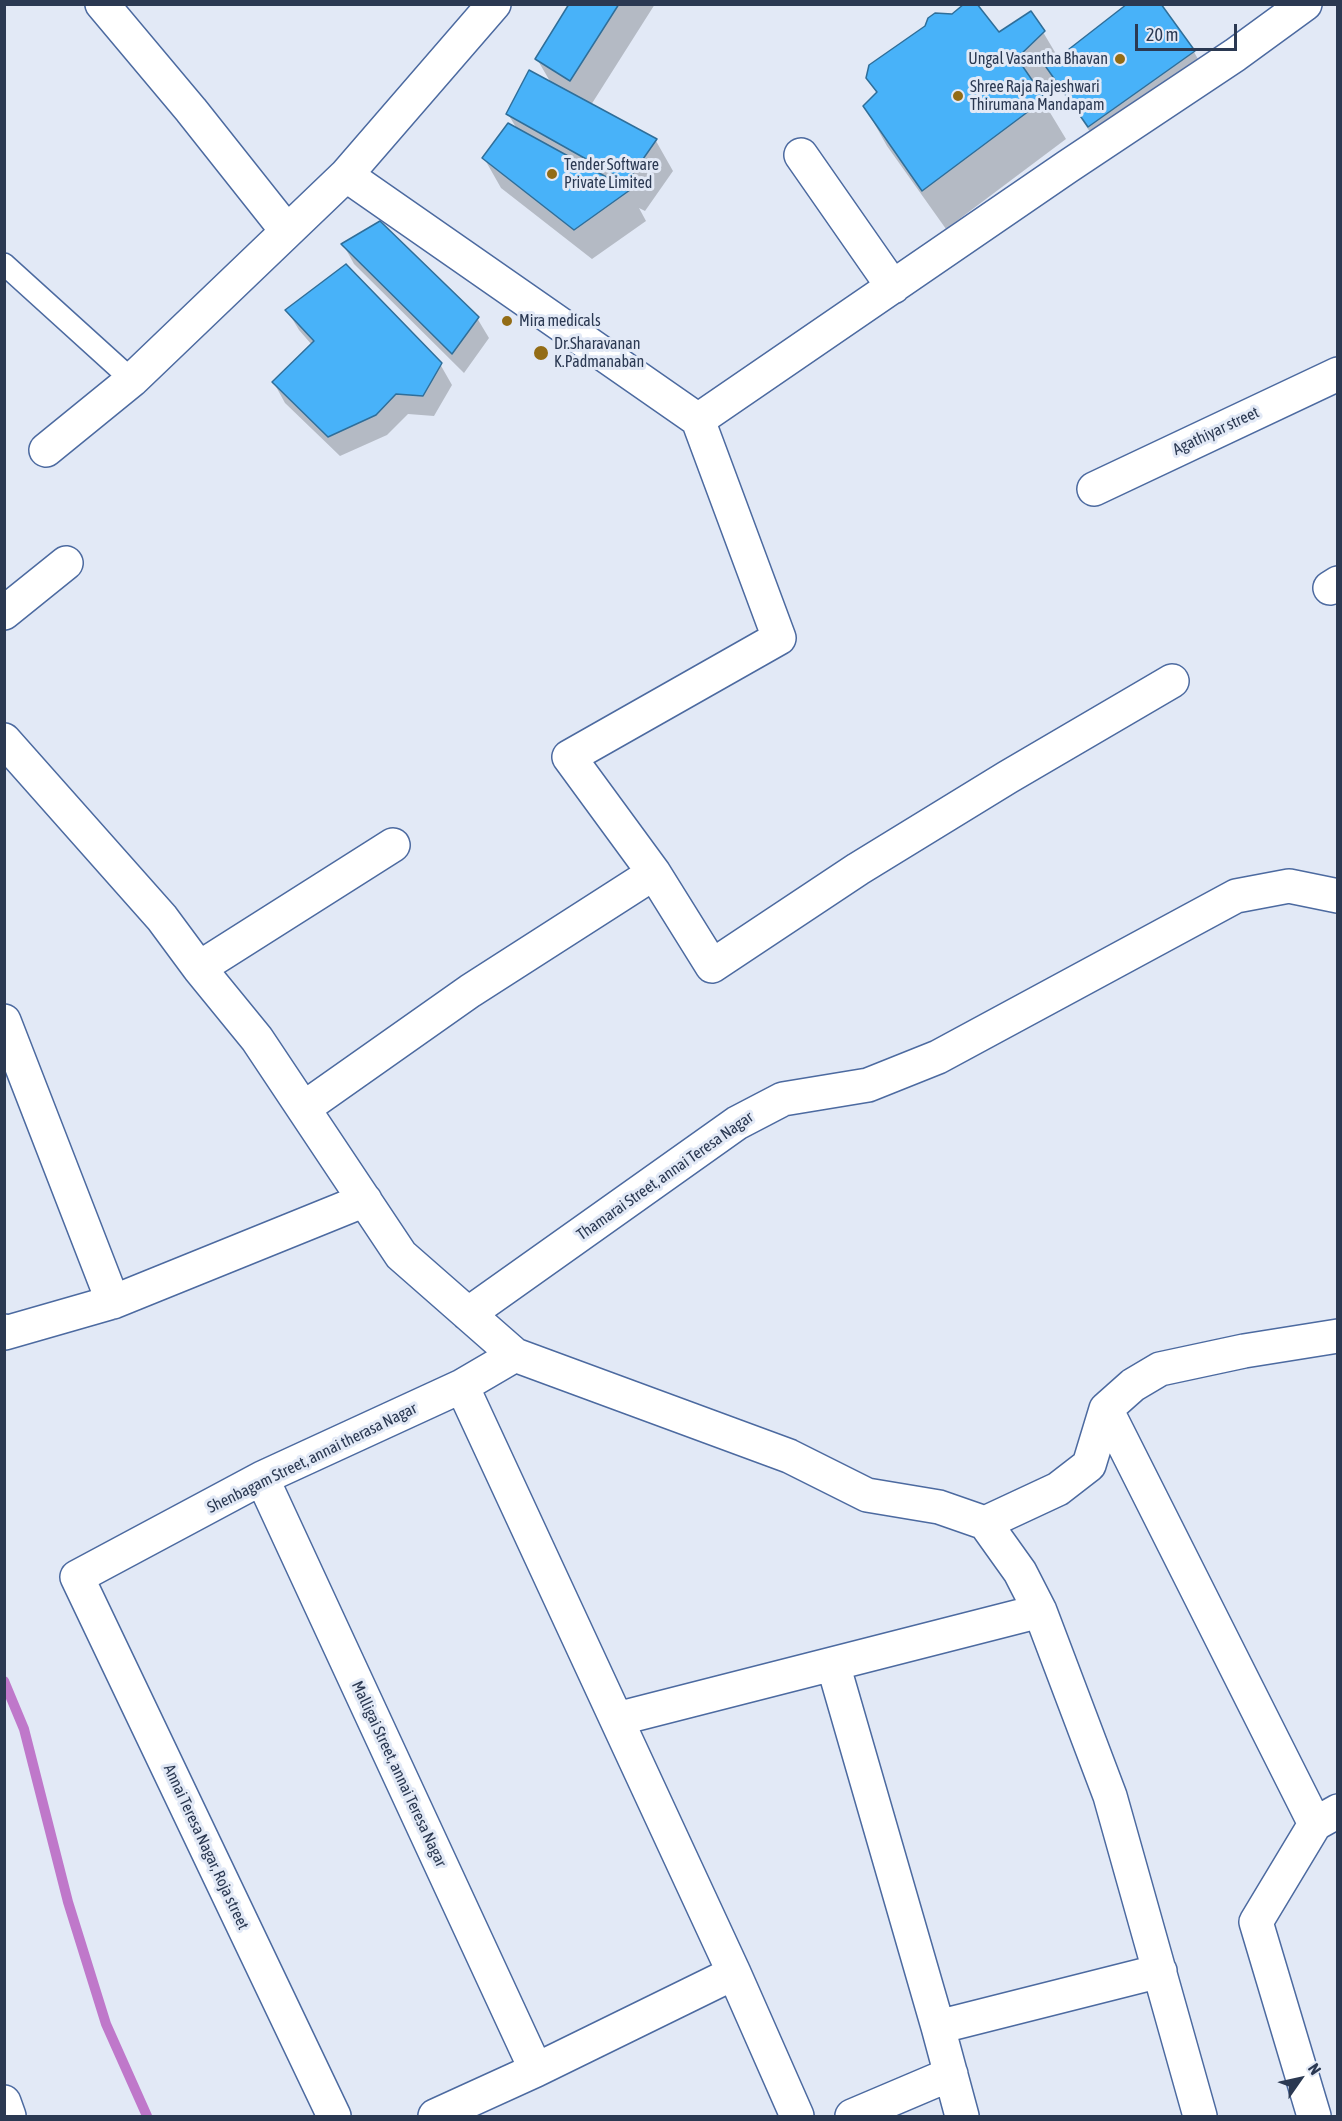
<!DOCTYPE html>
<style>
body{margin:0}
#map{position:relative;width:1342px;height:2121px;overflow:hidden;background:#e2e9f6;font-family:"Asap Condensed",sans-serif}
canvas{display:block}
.frame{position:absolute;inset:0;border:6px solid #2b3952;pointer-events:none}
.north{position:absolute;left:1270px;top:2049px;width:60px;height:60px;-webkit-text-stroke:4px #e2e9f6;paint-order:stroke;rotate:56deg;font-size:16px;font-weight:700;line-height:24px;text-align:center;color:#2b3952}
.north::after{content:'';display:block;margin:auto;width:21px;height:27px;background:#2b3952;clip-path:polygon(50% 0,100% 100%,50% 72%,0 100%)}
.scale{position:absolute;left:1135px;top:24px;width:102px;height:27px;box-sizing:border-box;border:3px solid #2b3952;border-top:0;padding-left:8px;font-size:18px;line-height:21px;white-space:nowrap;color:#2b3952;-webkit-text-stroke:4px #e2e9f6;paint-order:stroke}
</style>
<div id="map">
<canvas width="1342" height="2121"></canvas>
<div class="frame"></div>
<div class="north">N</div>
<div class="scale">20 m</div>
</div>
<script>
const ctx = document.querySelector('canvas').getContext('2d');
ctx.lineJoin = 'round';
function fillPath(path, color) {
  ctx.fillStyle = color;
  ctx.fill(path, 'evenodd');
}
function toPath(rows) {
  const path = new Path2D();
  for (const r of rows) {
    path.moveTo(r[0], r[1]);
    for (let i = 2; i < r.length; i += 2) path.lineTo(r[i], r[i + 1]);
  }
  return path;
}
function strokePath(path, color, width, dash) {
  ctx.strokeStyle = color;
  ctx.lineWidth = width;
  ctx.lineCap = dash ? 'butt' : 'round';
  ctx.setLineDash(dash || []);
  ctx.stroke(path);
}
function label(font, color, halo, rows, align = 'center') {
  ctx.font = font + ' "Asap Condensed",sans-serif';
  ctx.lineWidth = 6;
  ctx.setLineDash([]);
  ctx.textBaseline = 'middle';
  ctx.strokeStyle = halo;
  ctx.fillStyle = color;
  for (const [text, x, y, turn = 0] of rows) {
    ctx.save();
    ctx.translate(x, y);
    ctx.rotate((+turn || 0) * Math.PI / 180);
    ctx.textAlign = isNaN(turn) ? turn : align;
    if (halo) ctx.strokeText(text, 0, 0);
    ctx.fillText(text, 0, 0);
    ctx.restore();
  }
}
fillPath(toPath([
 [571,4,655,4,591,105,656,141,673,171,645,211,639,208,646,221,592,259,501,188,484,158,517,129,508,114,551,83,537,59],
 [1043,32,1059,59,1194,52,1211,82,1106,156,1056,81,1040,96,1066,139,946,229,887,146,865,107,877,94,868,78,999,34],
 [343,244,477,318,489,338,464,373,354,264],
 [287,310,440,364,452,385,434,416,408,414,387,435,340,456,285,403,274,383,312,345,299,330]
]), '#0003');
strokePath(toPath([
 [4,1681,24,1729,68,1902,106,2024,147,2116]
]), '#bf78ca', 10);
const building = toPath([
 [569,4,619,4,570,81,535,59,569,4],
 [964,4,977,4,999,32,1031,11,1045,31,1017,58,1045,99,922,191,863,106,877,92,866,78,869,65,925,26,928,18,935,13,952,14,964,4],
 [1127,4,1161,4,1195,51,1088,127,1046,67,1127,4],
 [529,70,657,139,627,182,506,114,529,70],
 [508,123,630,190,574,230,482,158,508,123],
 [380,221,479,317,452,354,341,244,380,221],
 [346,264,442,363,423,396,396,394,376,415,328,437,272,382,314,341,285,310,346,264]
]);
fillPath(building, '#48b2f9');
strokePath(building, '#2f6e99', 1.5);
const lane = toPath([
 [4,264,132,380]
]);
const street = toPath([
 [102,4,191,110,287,231],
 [801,155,893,287],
 [346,175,698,420,779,638,569,757,654,873,712,966,858,869,1008,777,1172,681],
 [698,420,1067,167,1235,55,1305,4],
 [46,450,132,380,346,175,494,4],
 [1094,489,1338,374],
 [1330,588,1338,583],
 [4,613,66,563],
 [4,740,162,918,199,968,257,1039,401,1255,515,1355,789,1456,867,1495,939,1507,985,1523,1020,1572,1040,1611,1110,1796,1200,2116],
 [199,968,393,845],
 [4,1021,113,1302],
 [304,1108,470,991,654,873],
 [468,1314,737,1123,783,1099,868,1085,938,1057,1236,896,1289,886,1338,896],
 [4,1331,5,1333,113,1302,365,1200],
 [462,1386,734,1973,797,2116],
 [1106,1409,1315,1824,1338,1811],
 [262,1478,536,2070],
 [985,1523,1058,1489,1089,1465,1106,1409,1133,1385,1160,1369,1244,1351,1338,1336],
 [833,1664,938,2027,962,2116],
 [617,1719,1040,1611],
 [938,2027,1160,1971],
 [4,2102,9,2116],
 [334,2116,77,1577,262,1478,462,1386,515,1355],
 [435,2116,536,2070,734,1973],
 [852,2116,951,2074],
 [1314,2116,1256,1922,1315,1824]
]);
strokePath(lane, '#4c6aa0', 24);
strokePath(street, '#4c6aa0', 36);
strokePath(lane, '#fff', 21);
strokePath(street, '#fff', 33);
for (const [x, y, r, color] of [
 [1120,59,6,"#936c15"],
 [958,96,6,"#936c15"],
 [552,174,6,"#936c15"],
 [507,321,6,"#936c15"],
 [541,353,8,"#936c15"]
]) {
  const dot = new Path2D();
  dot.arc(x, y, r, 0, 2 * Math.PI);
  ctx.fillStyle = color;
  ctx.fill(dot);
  strokePath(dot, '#e2e9f6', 2);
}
label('16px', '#2b3952', '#e2e9f6', [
 ["Ungal Vasantha Bhavan",1108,59,"right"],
 ["Shree Raja Rajeshwari",970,87],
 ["Thirumana Mandapam",970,105],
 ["Tender Software",564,165],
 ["Private Limited",564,183],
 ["Mira medicals",519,321],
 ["Dr.Sharavanan",554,344],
 ["K.Padmanaban",554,362]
], 'left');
label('16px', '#2b3952', '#e2e9f6', [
 ["Agathiyar street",1216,431,-25],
 ["Thamarai Street, annai Teresa Nagar",665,1176,-35],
 ["Shenbagam Street, annai therasa Nagar",312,1458,-26],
 ["Malligai Street, annai Teresa Nagar",399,1774,65],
 ["Annai Teresa Nagar, Roja street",206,1847,65]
]);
</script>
